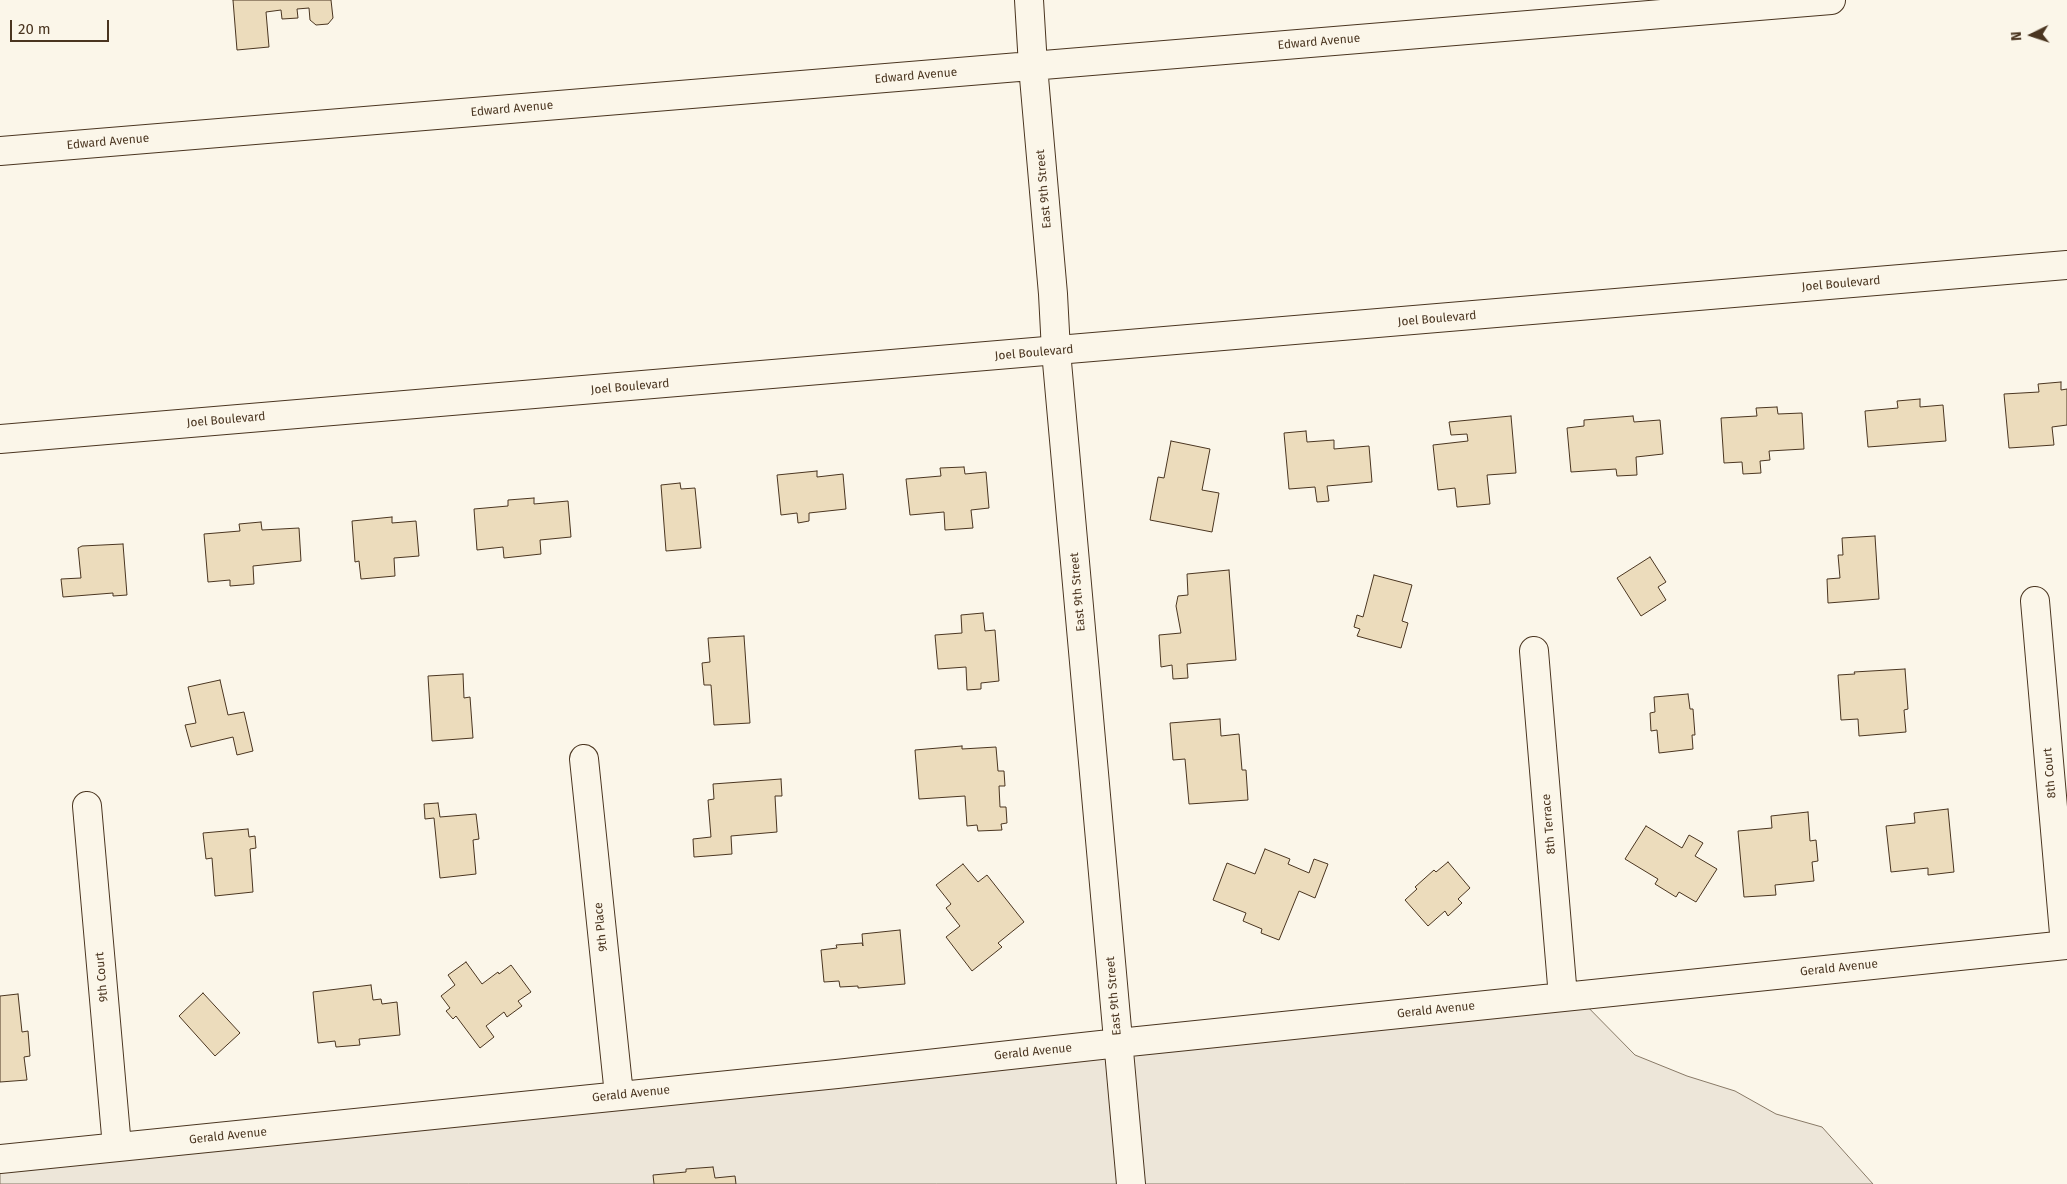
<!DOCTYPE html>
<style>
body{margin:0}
#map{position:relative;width:2067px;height:1184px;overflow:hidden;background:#fbf6e9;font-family:"Fira Sans",sans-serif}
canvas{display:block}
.north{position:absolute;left:2007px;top:10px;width:50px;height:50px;-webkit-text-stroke:4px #fbf6e9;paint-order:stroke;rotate:266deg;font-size:14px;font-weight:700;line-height:20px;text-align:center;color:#4a3520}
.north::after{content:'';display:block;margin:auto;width:18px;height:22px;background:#4a3520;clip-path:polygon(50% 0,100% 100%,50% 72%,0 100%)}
.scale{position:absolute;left:10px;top:20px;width:99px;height:22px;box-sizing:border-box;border:2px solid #4a3520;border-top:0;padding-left:6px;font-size:15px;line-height:18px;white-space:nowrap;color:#4a3520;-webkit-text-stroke:4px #fbf6e9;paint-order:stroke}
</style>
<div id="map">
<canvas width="2067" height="1184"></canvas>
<div class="north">N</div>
<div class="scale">20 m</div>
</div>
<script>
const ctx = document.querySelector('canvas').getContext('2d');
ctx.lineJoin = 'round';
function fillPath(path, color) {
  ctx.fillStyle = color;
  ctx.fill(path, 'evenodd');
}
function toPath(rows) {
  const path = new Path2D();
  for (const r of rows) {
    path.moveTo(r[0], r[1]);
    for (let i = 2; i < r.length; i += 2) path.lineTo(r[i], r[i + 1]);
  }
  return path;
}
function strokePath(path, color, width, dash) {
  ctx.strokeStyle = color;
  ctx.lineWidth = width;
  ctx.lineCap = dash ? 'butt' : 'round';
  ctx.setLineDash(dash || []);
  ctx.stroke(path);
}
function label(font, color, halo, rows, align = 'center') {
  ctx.font = font + ' "Fira Sans",sans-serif';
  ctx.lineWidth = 4;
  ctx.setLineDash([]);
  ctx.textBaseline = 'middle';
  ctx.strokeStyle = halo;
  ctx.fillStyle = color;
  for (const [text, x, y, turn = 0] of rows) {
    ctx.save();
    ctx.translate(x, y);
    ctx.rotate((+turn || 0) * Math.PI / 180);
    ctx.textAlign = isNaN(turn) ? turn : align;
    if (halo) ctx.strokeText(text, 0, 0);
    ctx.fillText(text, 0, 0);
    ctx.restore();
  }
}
const green = toPath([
 [1574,993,1635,1055,1687,1076,1735,1091,1776,1114,1822,1127,1873,1184,0,1184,0,1156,1574,993]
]);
fillPath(green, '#ede6d9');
strokePath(green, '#887966', 1);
const building = toPath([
 [233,0,331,0,333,18,328,24,316,25,310,20,309,8,297,9,298,18,282,19,281,10,266,12,269,47,237,50,233,0],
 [2061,382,2061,390,2067,389,2067,425,2052,427,2054,445,2009,448,2004,394,2039,392,2038,384,2061,382],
 [1920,399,1920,407,1943,405,1946,441,1868,447,1865,411,1898,408,1897,401,1920,399],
 [1777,407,1778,414,1802,413,1804,449,1769,451,1770,460,1760,461,1761,473,1743,474,1742,462,1724,463,1721,418,1757,416,1756,408,1777,407],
 [1511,416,1516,473,1487,475,1490,504,1457,507,1455,488,1438,490,1433,445,1468,441,1467,434,1451,435,1449,422,1511,416],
 [1633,416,1634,422,1660,420,1663,454,1636,457,1637,475,1617,476,1616,469,1571,472,1567,428,1584,426,1584,420,1633,416],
 [1306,431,1307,442,1334,440,1334,449,1369,446,1372,482,1327,486,1329,501,1317,502,1315,487,1289,489,1284,433,1306,431],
 [1171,441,1210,449,1202,490,1219,493,1212,532,1150,520,1158,477,1164,478,1171,441],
 [964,467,965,474,986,472,989,508,971,510,973,528,945,530,944,512,910,515,906,479,941,476,940,468,964,467],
 [817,471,817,477,843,474,846,509,809,513,809,521,798,523,797,513,781,515,777,475,817,471],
 [680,483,681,489,695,488,701,548,666,551,661,485,680,483],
 [534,498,534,504,568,501,571,537,540,540,541,554,504,558,503,547,477,550,474,509,508,506,508,500,534,498],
 [392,517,392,523,416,521,419,556,394,558,395,576,361,579,359,561,355,562,352,521,392,517],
 [261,522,262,530,299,528,301,561,253,566,254,584,230,586,230,580,208,582,204,534,240,531,239,524,261,522],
 [1875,536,1879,599,1828,603,1827,579,1840,578,1838,555,1843,555,1842,538,1875,536],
 [123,544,127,595,113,596,113,593,63,597,61,579,81,578,78,548,82,546,123,544],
 [1650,557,1666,582,1658,587,1666,600,1641,616,1617,578,1650,557],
 [1229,570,1236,660,1187,664,1188,678,1173,679,1172,665,1161,667,1159,635,1181,633,1176,606,1178,596,1188,595,1187,574,1229,570],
 [1374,575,1412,585,1402,621,1408,623,1401,648,1357,636,1360,629,1354,627,1357,615,1363,617,1374,575],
 [983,613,985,631,995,630,999,681,981,683,981,689,967,690,966,667,938,669,935,635,962,633,961,615,983,613],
 [744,636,750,723,714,725,711,685,704,685,702,663,710,662,708,638,744,636],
 [1905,669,1908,709,1904,710,1906,732,1859,736,1858,719,1841,720,1838,675,1855,674,1854,672,1905,669],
 [463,674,464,698,470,697,473,738,432,741,428,676,463,674],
 [220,680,228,715,244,712,253,751,237,755,233,737,191,747,185,725,196,723,188,687,220,680],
 [1688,694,1690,709,1693,709,1695,735,1692,735,1693,749,1659,753,1657,730,1651,731,1650,713,1655,712,1654,697,1688,694],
 [1220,719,1221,736,1239,734,1242,770,1246,770,1248,800,1189,804,1185,759,1173,760,1170,723,1220,719],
 [962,746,962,749,996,747,998,771,1004,771,1005,786,999,786,1000,807,1006,807,1007,823,1001,824,1002,830,978,831,977,825,967,826,965,796,919,799,915,750,962,746],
 [781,779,782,796,775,796,777,832,731,836,732,854,694,857,693,839,711,837,708,800,714,799,713,784,781,779],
 [438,803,440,817,476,814,479,839,473,840,476,874,440,878,434,818,425,819,424,804,438,803],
 [1948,809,1954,872,1928,875,1928,868,1891,872,1886,826,1915,823,1914,813,1948,809],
 [1808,812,1810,841,1816,840,1818,861,1812,862,1814,881,1775,885,1776,895,1744,897,1738,831,1772,828,1771,816,1808,812],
 [1646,826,1682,848,1689,835,1703,843,1695,856,1717,869,1696,902,1679,892,1676,897,1655,884,1658,879,1625,859,1646,826],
 [248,829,249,837,255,836,256,848,250,849,253,892,215,896,212,858,206,859,203,833,248,829],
 [1265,849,1290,859,1288,864,1309,873,1314,859,1328,864,1315,898,1299,891,1279,940,1261,933,1262,929,1243,921,1246,913,1213,900,1227,863,1255,874,1265,849],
 [1448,862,1470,888,1458,899,1462,903,1448,916,1445,911,1428,926,1405,900,1417,889,1415,887,1434,870,1436,872,1448,862],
 [963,864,978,882,987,875,1024,922,998,943,1002,947,972,971,946,937,960,926,946,908,951,904,936,885,963,864],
 [900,930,905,984,858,988,858,986,840,987,839,981,824,982,821,950,837,948,836,945,862,943,863,946,862,934,900,930],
 [466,962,482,984,498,972,499,974,511,965,531,992,518,1001,522,1006,507,1017,504,1012,486,1026,494,1037,480,1048,456,1016,453,1019,446,1011,450,1008,441,996,455,985,448,975,466,962],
 [371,985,373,1000,381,999,382,1004,397,1002,400,1035,359,1039,360,1045,336,1047,335,1041,318,1043,313,992,371,985],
 [203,993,240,1033,215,1056,179,1016,203,993],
 [18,994,22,1032,28,1031,30,1056,24,1057,27,1080,0,1082,0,996,18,994],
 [713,1167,715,1178,735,1176,736,1184,654,1184,653,1175,686,1172,686,1169,713,1167]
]);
fillPath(building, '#ecdcbc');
strokePath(building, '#4a3520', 1);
const minor = toPath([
 [1029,0,1033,66,1053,294,1056,351,1131,1184],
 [0,151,1831,0],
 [2035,601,2065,945],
 [1534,651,1563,997],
 [584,759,619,1095],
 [87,806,117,1147],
 [0,1159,837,1074,1119,1043,2067,945]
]);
const major = toPath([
 [0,439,2067,265]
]);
strokePath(minor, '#4a3520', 30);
strokePath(major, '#4a3520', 30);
strokePath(minor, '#fbf6e9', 28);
strokePath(major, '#fbf6e9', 28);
label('12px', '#4a3520', '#fbf6e9', [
 ["Edward Avenue",1319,42,-5],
 ["Edward Avenue",916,76,-5],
 ["Edward Avenue",512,109,-5],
 ["Edward Avenue",108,142,-5],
 ["East 9th Street",1044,189,-95],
 ["Joel Boulevard",1841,284,-5],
 ["Joel Boulevard",1437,319,-5],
 ["Joel Boulevard",1034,353,-5],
 ["Joel Boulevard",630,387,-5],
 ["Joel Boulevard",226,420,-5],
 ["East 9th Street",1078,592,-95],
 ["8th Court",2050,773,-95],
 ["8th Terrace",1549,824,-95],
 ["9th Place",601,927,-96],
 ["Gerald Avenue",1839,968,-6],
 ["9th Court",102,977,-95],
 ["East 9th Street",1114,996,-95],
 ["Gerald Avenue",1436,1010,-6],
 ["Gerald Avenue",1033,1052,-6],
 ["Gerald Avenue",631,1094,-6],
 ["Gerald Avenue",228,1136,-6]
]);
</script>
